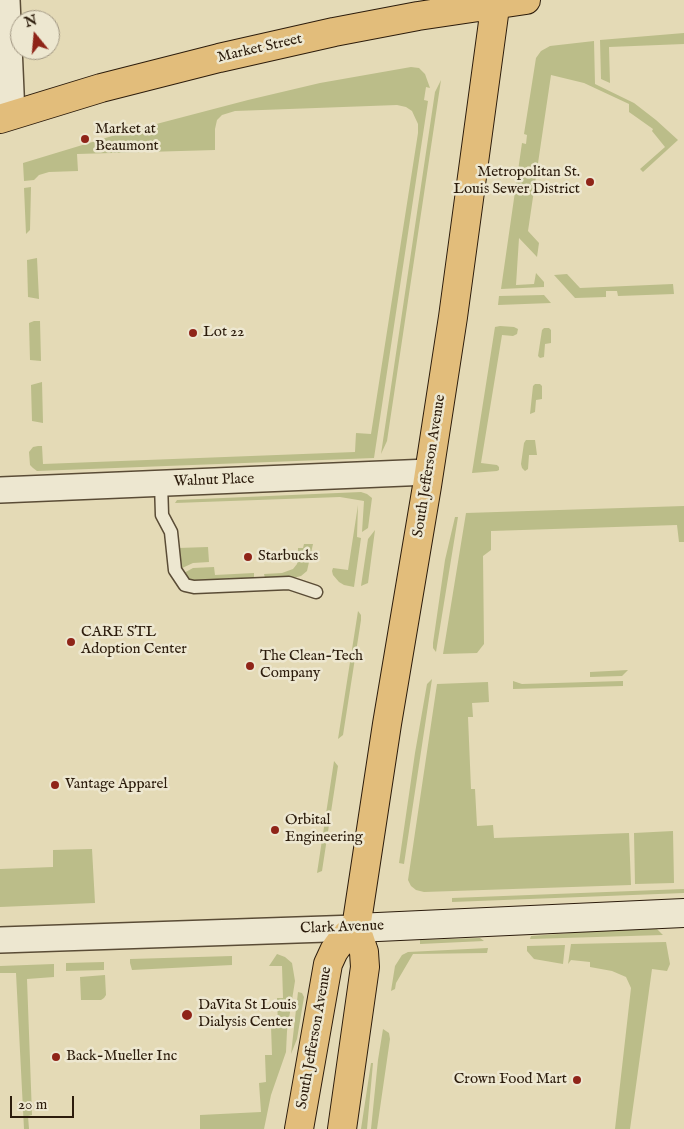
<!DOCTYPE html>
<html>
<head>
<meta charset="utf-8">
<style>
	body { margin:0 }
	#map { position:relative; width:684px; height:1129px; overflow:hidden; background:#e4dab6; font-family:"IM FELL English",serif }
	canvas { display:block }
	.north { position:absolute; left:10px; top:10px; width:50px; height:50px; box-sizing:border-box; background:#ede7d0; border:1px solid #a09682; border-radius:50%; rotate:343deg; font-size:14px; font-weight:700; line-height:20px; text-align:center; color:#2c1c0c }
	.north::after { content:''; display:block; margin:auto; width:18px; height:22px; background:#8f2418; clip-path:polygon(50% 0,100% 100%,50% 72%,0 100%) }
	.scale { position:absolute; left:10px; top:1096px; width:64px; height:22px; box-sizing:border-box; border:2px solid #2c1c0c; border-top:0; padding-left:6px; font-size:15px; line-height:18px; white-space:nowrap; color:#2c1c0c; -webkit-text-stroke:4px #ede7d0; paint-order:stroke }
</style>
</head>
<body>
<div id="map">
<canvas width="684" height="1129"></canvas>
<div class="north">N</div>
<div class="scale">20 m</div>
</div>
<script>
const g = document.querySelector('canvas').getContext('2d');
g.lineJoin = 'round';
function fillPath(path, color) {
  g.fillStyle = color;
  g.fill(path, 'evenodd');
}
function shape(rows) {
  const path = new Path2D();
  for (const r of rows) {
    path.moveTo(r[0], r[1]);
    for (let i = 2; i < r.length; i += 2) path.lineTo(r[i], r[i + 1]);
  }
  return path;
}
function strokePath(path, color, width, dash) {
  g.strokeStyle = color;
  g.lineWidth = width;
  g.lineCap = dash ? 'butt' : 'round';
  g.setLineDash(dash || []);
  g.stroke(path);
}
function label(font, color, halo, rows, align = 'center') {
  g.font = font + ' "IM FELL English",serif';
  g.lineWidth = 5;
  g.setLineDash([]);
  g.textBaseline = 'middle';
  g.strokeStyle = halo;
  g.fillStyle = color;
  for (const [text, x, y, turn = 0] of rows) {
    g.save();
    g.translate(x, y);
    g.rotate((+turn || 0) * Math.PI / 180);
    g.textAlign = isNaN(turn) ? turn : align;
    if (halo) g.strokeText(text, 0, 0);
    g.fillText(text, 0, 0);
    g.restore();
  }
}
const green = shape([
	[684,33,684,44,609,47,610,83,601,79,600,40],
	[594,41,595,84,634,103,656,120,678,140,643,172,640,169,665,147,652,131,653,129,629,112,629,104,584,83,551,75,528,231,539,243,537,257,519,238,516,285,534,284,536,273,544,282,544,287,501,289,522,143,526,144,527,135,524,134,536,58,541,51,550,46],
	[411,67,419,68,425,74,430,88,426,87,424,100,428,101,374,458,37,471,33,468,30,465,29,452,33,447,38,446,42,446,43,464,355,452,356,433,371,434,418,133,418,124,412,111,406,107,397,105,235,111,222,115,217,120,215,129,215,150,77,154,78,171,49,172,39,175,34,180,24,181,23,163,122,133,248,100,320,83],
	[441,80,387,441,381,454,435,92],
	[31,187,30,230,26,234,24,188],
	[37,258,39,299,28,297,27,260],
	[567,274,580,288,673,284,674,294,618,296,617,291,606,291,606,297,575,298,554,275],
	[544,295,551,303,498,305,499,296],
	[34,321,40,321,41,361,30,360,29,323],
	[500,326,514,327,518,329,517,334,513,336,502,335,481,463,497,465,499,467,499,470,497,471,472,473,495,327],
	[544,328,549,328,551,330,551,343,545,344,544,357,540,358,538,356,542,330],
	[42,382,43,423,32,421,31,385],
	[535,384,540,384,542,386,542,399,536,400,535,412,530,414,533,386],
	[526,440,535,440,537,455,529,455,528,469,525,471,522,468,521,464,524,443],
	[361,492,367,494,372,498,368,528,362,532,364,501,340,497,175,503,177,500],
	[358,505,357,537,361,538,354,587,344,585,339,582,333,575,332,571,333,568,348,570],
	[684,506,684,542,679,542,677,525,491,531,491,550,483,556,484,644,477,653,443,654,466,513],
	[455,517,458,517,436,652,433,648,433,643,445,560],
	[375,530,368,583,361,586,368,539],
	[304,544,313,544,307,571,301,576,293,578,265,578,264,574,282,573,293,569,297,564,298,559,298,548,303,548],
	[208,547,209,562,193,563,180,569,178,548],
	[214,567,215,575,254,573,254,578,191,581,182,574,193,568],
	[358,611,361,615,361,620,343,735,338,739],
	[628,670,622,676,590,677,590,672],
	[432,679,404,864,399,863,415,753,427,684],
	[513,681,522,684,623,681,623,686,513,689],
	[488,682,489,702,472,703,473,717,468,717,471,789,475,789,477,826,493,825,494,838,629,833,631,885,424,892,416,890,411,886,408,880,437,684],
	[334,761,338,766,322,871,317,873],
	[673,831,674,883,635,884,634,833],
	[92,849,95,903,0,907,0,869,53,867,53,850],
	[684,889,684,893,452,902,452,898],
	[652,927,657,929,663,935,530,939,531,936],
	[480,938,484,941,420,944,420,940],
	[666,942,670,964,667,971,652,969,630,1129,615,1129,631,988,626,977,612,971,590,967,590,962,571,960,568,964,571,944],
	[565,945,563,964,534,959,527,951,527,946],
	[488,948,487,953,413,954,396,983,395,989,391,991,395,966,402,955,408,952],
	[277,954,285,957,292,963,295,981,287,1031,286,1052,271,1095,264,1129,200,1129,200,1115,261,1112,259,1083,266,1082,265,1055,272,1055,271,1026,278,1025,277,998,283,998,282,966,269,966],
	[232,956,232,965,132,970,130,963,130,959],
	[104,962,104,970,66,971,66,963],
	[54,964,54,977,27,979,32,1115,28,1116,29,1129,24,1129,16,973,0,973,0,966],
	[105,975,106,995,104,998,101,1000,81,1000,80,977],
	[298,992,302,993,304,997,297,1039,291,1054],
	[383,1029,389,1033,390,1039,377,1129,371,1129,378,1060],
	[371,1063,373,1063,367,1129,361,1129]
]);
const lane = shape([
	[161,483,162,515,171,532,175,570,185,585,194,587,289,583,316,592]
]);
const street = shape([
	[7,0,12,115],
	[0,490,429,472],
	[0,940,356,928]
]);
const secondary = shape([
	[356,928,684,913]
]);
const primary = shape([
	[0,119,101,88,219,58,334,32,418,16,526,0],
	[299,1129,328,964,334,951,344,937,356,928],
	[342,1129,365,967,364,952,356,928,387,724,427,486,453,317,496,0]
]);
const markers = [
	[85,139,5,"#8f2418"],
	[590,182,5,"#8f2418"],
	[193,333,5,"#8f2418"],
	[248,557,5,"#8f2418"],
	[71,642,5,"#8f2418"],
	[250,666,5,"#8f2418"],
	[55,785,5,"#8f2418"],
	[275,830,5,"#8f2418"],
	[187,1015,6,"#8f2418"],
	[56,1057,5,"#8f2418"],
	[577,1080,5,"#8f2418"]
];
const streetNames = [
	["Market Street",260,49,-13],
	["South Jefferson Avenue",430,466,-81],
	["Walnut Place",214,481,-2],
	["Clark Avenue",342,928,-2],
	["South Jefferson Avenue",315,1038,-80]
];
const poiNames = [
	["Market at",95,130],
	["Beaumont",95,147],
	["Metropolitan St.",580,173,"right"],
	["Louis Sewer District",580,190,"right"],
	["Lot 22",203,333],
	["Starbucks",258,557],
	["CARE STL",81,633],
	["Adoption Center",81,650],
	["The Clean-Tech",260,657],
	["Company",260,674],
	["Vantage Apparel",65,785],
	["Orbital",285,821],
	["Engineering",285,838],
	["DaVita St Louis",198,1006],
	["Dialysis Center",198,1023],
	["Back-Mueller Inc",66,1057],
	["Crown Food Mart",567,1080,"right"]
];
fillPath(green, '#bbbd89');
strokePath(lane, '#5a4c36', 15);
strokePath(street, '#5a4c36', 28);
strokePath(secondary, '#2c1c0c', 30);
strokePath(primary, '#2c1c0c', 30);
strokePath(lane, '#ede7d0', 12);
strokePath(street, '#ede7d0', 25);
strokePath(secondary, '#ede7d0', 28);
strokePath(primary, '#e2bd7b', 28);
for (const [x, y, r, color] of markers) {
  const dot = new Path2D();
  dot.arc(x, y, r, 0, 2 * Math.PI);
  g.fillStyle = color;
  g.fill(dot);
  strokePath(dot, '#ede7d0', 2);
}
label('15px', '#2c1c0c', '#ede7d0', streetNames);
label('15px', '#2c1c0c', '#ede7d0', poiNames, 'left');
</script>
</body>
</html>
